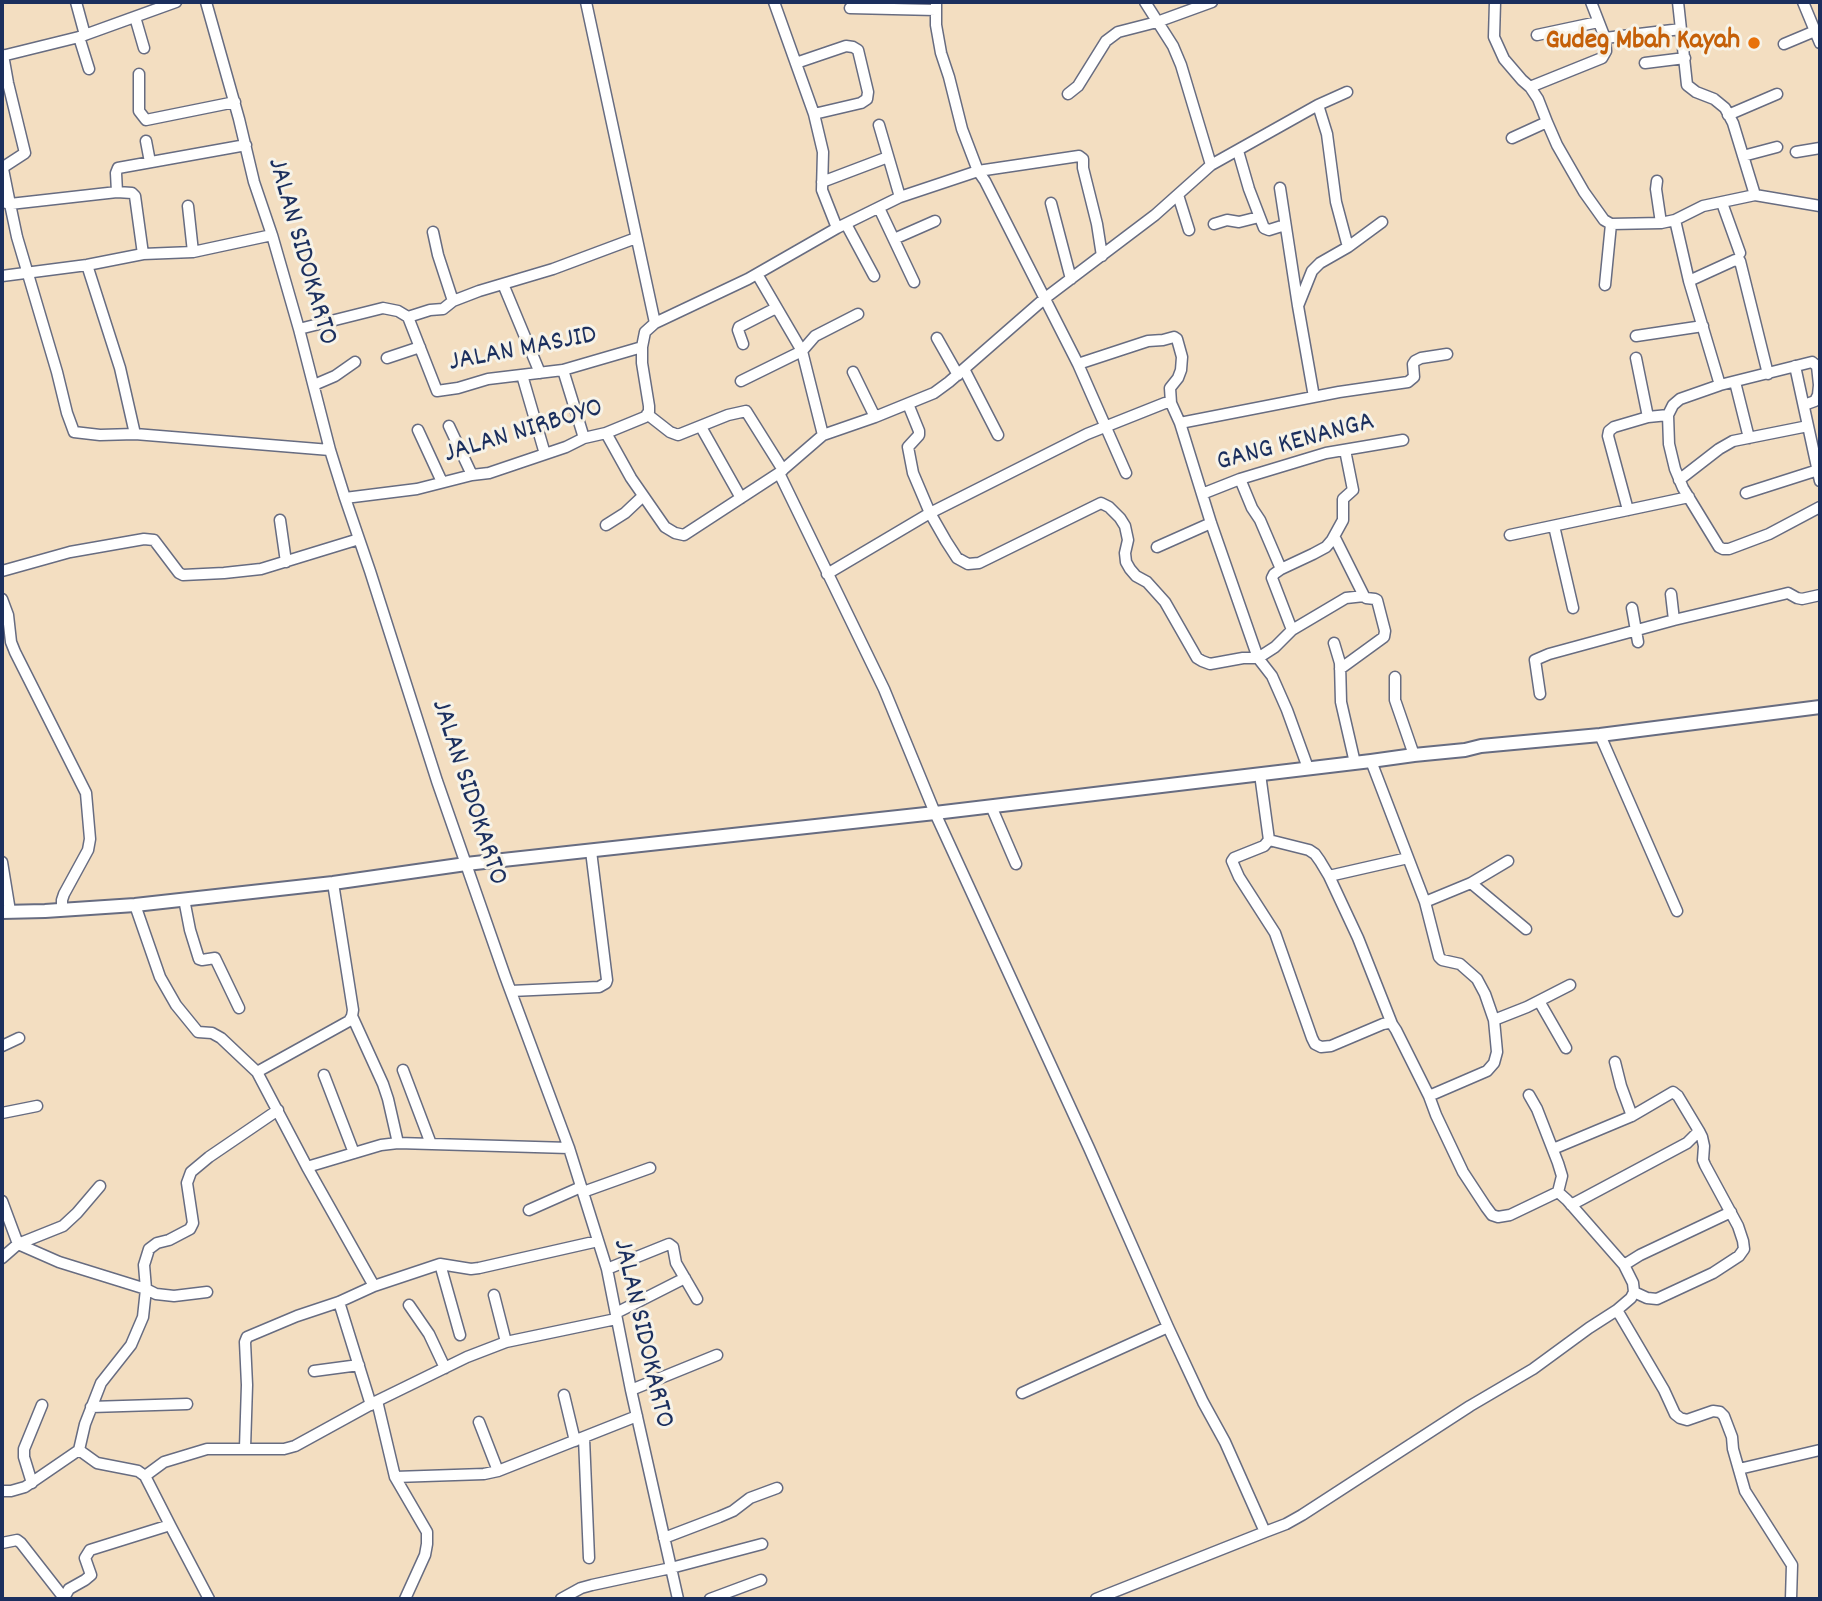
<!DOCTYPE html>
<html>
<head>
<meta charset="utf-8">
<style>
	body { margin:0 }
	#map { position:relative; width:1822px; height:1601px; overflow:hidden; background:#f3dec1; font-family:Dekko,sans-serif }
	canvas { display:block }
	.frame { position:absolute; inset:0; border:4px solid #1b2f5e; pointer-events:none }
</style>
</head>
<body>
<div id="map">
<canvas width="1822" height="1601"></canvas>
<div class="frame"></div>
</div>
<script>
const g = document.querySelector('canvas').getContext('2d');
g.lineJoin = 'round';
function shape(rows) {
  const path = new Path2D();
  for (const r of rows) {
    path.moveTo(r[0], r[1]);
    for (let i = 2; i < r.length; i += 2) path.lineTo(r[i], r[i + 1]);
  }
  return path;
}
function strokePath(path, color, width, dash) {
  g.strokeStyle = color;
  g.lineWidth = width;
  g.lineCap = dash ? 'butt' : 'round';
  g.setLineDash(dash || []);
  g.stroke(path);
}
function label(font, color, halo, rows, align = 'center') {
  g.font = font + ' Dekko,sans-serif';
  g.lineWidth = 6;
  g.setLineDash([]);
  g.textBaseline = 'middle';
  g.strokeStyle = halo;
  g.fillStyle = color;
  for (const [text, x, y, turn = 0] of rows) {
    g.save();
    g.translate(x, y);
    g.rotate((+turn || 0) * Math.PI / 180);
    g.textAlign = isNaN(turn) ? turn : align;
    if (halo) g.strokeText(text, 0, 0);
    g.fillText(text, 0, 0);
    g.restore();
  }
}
const minor = shape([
	[76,2,85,35],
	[206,2,239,119,254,182,272,235,299,329,330,450,345,498,370,571,437,781,505,976,569,1148,607,1269,631,1390,678,1599],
	[586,2,655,323],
	[936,2,936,25,941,53,949,77,962,129,978,171,985,181,1078,364,1126,473],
	[1495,2,1494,37,1504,59,1522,80,1530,87,1538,99,1547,122],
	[1591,2,1605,38,1681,29],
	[1678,2,1687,85,1696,92,1714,99,1725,108,1733,123,1755,195],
	[1803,2,1820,43],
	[850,8,936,10],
	[135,17,144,48],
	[1537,35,1598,22],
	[79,37,89,69],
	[1784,44,1815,31],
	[3,55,8,83,25,153,5,166,3,169,10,204,17,237,57,372,67,413,74,432,100,435,135,434,330,450],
	[2,56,79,37,176,2],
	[796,63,846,46,853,47,858,50,868,92,867,99,861,103,814,114],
	[1645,63,1685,58],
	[139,74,139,111,146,120,235,102],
	[1530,87,1602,58,1606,51,1605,38],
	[1068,94,1078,86,1106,41,1118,32,1157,22,1212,2],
	[1318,105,1327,134,1336,202,1348,247],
	[1728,115,1777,94],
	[879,125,900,197],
	[1512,138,1547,122,1557,145,1584,192,1604,220,1611,224,1661,223,1675,220,1703,206,1755,195,1820,206],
	[146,141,150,162],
	[1238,151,1249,189,1264,228,1269,230,1285,225],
	[1796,152,1820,148],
	[1743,156,1777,147],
	[1211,165,1318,105,1347,92],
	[1657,181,1656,189,1661,223],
	[822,182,888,157],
	[1280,188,1298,306,1314,397],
	[117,192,116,173,118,168,246,145],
	[1178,195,1189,230],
	[2,202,10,204,117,192,132,193,135,196,143,254],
	[1051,203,1071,279],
	[1722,203,1740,253],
	[188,206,193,252],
	[879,208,914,282],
	[1675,220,1689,281,1720,385],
	[846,224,874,276],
	[1214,224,1227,220,1239,222,1259,217],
	[837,228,900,197,978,171,1079,156,1083,159,1083,168,1097,224,1102,256],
	[433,232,438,255,453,301],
	[894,239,935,221],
	[87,265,120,368,135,434],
	[757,274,802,351,823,435],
	[2,276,87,265,143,254,193,252,272,235],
	[1689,281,1735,260,1740,261,1768,374],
	[503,284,540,373],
	[1605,285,1611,224],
	[1298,306,1312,271,1320,263,1348,247,1382,222],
	[408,317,430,310,443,309,453,301,479,291,553,269,636,238],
	[299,329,383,308,398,311,408,317,437,391,458,388,488,379,563,370,642,347],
	[1636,336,1703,326],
	[937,338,958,375],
	[743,344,738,330,739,327,776,308],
	[387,358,420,347],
	[1636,358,1648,417],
	[1078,364,1148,341,1163,340,1174,337,1177,339,1182,357,1181,370,1178,378,1170,388,1171,403],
	[1795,366,1820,481],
	[964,369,998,435],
	[563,370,584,438],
	[853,372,875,417],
	[522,375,545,454],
	[741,381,802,351,815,336,858,314],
	[1735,382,1749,438],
	[314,385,335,376,355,362],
	[908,404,919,431,919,435,908,447,913,473,930,513,946,541,957,558,968,564,979,563,1101,503,1109,507,1120,518,1125,526,1128,540,1125,553,1126,562,1130,569,1136,576,1147,582,1165,602,1197,658,1202,661,1210,664,1243,658,1258,658,1275,647,1292,630,1346,598,1364,596],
	[1804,405,1815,401,1818,395,1819,385,1817,366,1812,362,1720,385,1680,399,1673,405,1668,415,1669,444,1675,469,1683,488,1719,547,1723,549,1729,549,1769,534,1820,507],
	[647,414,670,432,678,435,728,415,746,411,783,470],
	[1180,423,1339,392,1408,382,1414,377,1413,364,1415,361,1421,358,1447,354],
	[449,426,472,475],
	[701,427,741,498],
	[418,430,442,482],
	[606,433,631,478,665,527,675,533,684,535,779,473,823,435,875,417,934,393,949,382,1044,299,1155,215,1211,165,1181,65,1173,46,1145,2],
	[779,473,884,689,935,813,1089,1148,1168,1327,1203,1402,1225,1442,1265,1532,1286,1524,1302,1515,1470,1406,1533,1369,1589,1328,1617,1310,1664,1390,1675,1414,1680,1418,1687,1420,1713,1411,1720,1412,1724,1416,1732,1437,1733,1449,1745,1491,1792,1565,1791,1599],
	[1240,479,1252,508,1260,520,1281,569],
	[1679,480,1719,449,1733,441,1808,426],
	[1746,493,1818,470],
	[1202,494,1240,479,1326,453,1403,440],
	[345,498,417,489,472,475,489,473,566,447,584,438,606,433,645,417,649,412,649,406,642,363,642,347,645,332,655,323,748,279,837,228,822,190,823,152,814,114,774,2],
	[1628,510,1608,436,1609,431,1614,427,1648,417,1668,415],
	[280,520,286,562],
	[606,525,625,513,643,496],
	[1554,526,1573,608],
	[1510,535,1689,497],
	[1334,536,1364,596,1366,598,1375,599,1377,600,1385,631,1384,637,1340,669],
	[1157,547,1211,523],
	[2,571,70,552,144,539,154,540,179,573,183,575,224,573,261,569,359,539],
	[827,574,930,513,1087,434,1165,403,1171,403,1180,423,1211,523,1258,658,1272,676,1287,710,1308,768],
	[1671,594,1674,620],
	[2,599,8,615,11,642,15,652,86,793,90,839,88,850,64,894,62,900,62,910],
	[1632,608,1638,642],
	[1292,630,1272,578,1274,574,1281,569,1313,554,1326,547,1332,540,1343,520,1343,499,1353,490,1345,450],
	[1334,643,1340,663,1341,702,1355,763],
	[1395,677,1395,700,1414,755],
	[1540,694,1535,660,1549,654,1674,620,1784,594,1788,593,1797,598,1802,599,1820,595],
	[1600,735,1677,911],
	[1371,761,1425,902,1439,957,1442,960,1460,964,1477,979,1485,994,1494,1020,1497,1052,1494,1063,1487,1071,1429,1096],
	[1260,774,1269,840,1264,846,1234,858,1232,861,1239,877,1275,933,1312,1038,1315,1044,1321,1047,1331,1046,1383,1024,1388,1023,1392,1024,1396,1030,1429,1096,1436,1115,1463,1172,1486,1207,1492,1215,1498,1217,1510,1215,1558,1192,1567,1200,1624,1265,1633,1283,1634,1292,1631,1298,1617,1310],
	[991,806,1016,864],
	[1269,840,1309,850,1315,854,1320,861,1329,876,1358,938,1392,1024],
	[2,862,10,911],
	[1329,876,1408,858],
	[1471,883,1526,929],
	[184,899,190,930,199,959,202,960,215,958,239,1008],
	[1425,902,1471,883,1508,861],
	[135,905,160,977,176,1005,198,1032,212,1033,221,1038,257,1072,307,1167,374,1286],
	[511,991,599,987,606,983,607,980,591,851],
	[1539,1001,1566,1048],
	[352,1016,383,1084,388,1099,398,1143],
	[1494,1020,1527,1007,1570,985],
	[2,1046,19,1038],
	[1615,1062,1621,1086,1632,1116],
	[403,1070,431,1144],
	[257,1072,349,1021,352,1016,353,1010,333,883],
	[324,1075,354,1153],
	[1529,1095,1537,1109,1558,1163,1562,1176,1558,1192],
	[278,1110,209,1157,191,1172,187,1183,193,1223,190,1229,169,1240,157,1243,149,1249,144,1265,146,1289,143,1317,131,1345,101,1383,85,1424,79,1450,97,1463,138,1471,145,1476,164,1462,207,1449,284,1449,295,1446,377,1401,467,1357,506,1342,616,1319],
	[2,1113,37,1106],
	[1553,1149,1632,1116,1673,1092,1678,1096,1699,1131,1687,1143,1571,1205],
	[307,1167,381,1145,398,1143,569,1148],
	[583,1192,650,1168],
	[2,1201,18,1244,2,1258],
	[529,1210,581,1187],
	[18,1244,59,1262,146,1289,156,1294,174,1296,207,1292],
	[18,1244,63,1226,77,1213,100,1186],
	[440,1264,460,1335],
	[1624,1265,1640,1255,1731,1212],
	[607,1269,669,1244,673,1247,676,1263,697,1299],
	[1634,1292,1647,1298,1657,1299,1713,1273,1739,1256,1744,1249,1743,1241,1738,1226,1705,1165,1703,1160,1704,1146,1702,1137,1699,1131],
	[494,1295,506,1342],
	[339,1302,371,1405],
	[409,1305,429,1334,445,1368],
	[616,1313,685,1278],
	[314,1371,359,1365],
	[631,1390,717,1355],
	[1022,1393,1168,1327],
	[564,1395,575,1441],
	[377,1401,395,1477,427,1532,427,1544,425,1555,405,1599],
	[91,1407,187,1404],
	[479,1422,498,1471],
	[584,1438,589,1558],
	[245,1448,247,1385,245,1342,247,1337,297,1316,339,1302,374,1286,440,1264,471,1269,479,1268,598,1241],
	[1739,1469,1820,1450],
	[145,1476,170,1525],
	[395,1477,484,1474,498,1471,637,1416],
	[32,1483,24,1457,24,1449,42,1405],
	[2,1491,11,1491,25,1487,79,1450],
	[664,1538,719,1517,733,1511,750,1498,777,1488],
	[2,1543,17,1540,21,1543,64,1598],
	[65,1599,64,1598,69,1589,85,1580,91,1575,85,1558,90,1550,170,1525,209,1599],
	[561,1599,581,1588,592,1585,671,1568,762,1544],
	[710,1599,761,1580],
	[1096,1599,1265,1532]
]);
const major = shape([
	[2,912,45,911,135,905,333,883,466,864,935,813,1371,761,1414,755,1465,750,1481,746,1600,735,1820,707]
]);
const markers = [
	[1754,43,7,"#e8710a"]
];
const foodNames = [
	["Gudeg Mbah Kayah",1740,43]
];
const streetNames = [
	["JALAN SIDOKARTO",300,252,74],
	["JALAN MASJID",523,351,-11],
	["JALAN NIRBOYO",524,433,-17],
	["GANG KENANGA",1296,444,-15],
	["JALAN SIDOKARTO",467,793,72],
	["JALAN SIDOKARTO",641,1334,77]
];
strokePath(minor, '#676c81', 13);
strokePath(major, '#676c81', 16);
strokePath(minor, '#fff', 10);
strokePath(major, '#fff', 12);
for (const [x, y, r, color] of markers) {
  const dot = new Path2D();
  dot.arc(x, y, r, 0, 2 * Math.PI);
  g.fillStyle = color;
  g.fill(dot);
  strokePath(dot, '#f7f3e8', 2.5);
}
label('bold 28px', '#c56008', '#f7f3e8', foodNames, 'right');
label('28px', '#1b2f5e', '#f7f3e8', streetNames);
</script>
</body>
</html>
